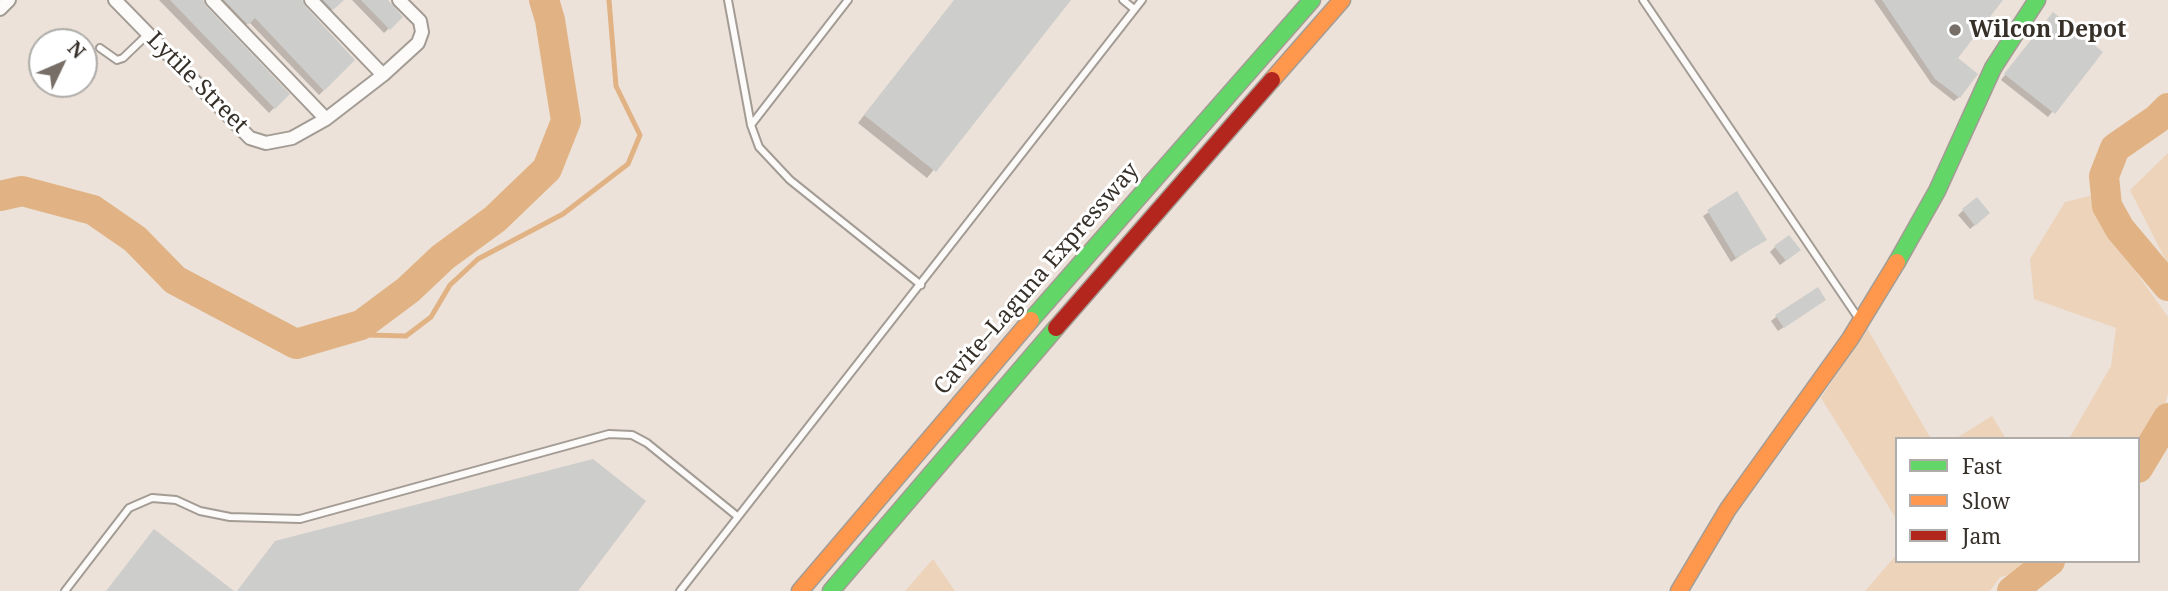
<!DOCTYPE html>
<html>
<head>
<meta charset="utf-8">
<style>
	body { margin:0 }
	#map { position:relative; width:2168px; height:591px; overflow:hidden; background:#ece2d9; font-family:"Noto Serif",serif }
	canvas { display:block }
	.legend { position:absolute; left:1895px; top:437px; width:245px; height:126px; box-sizing:border-box; background:#fff; border:2px solid #afaca9; margin:0; padding:9px 12px; list-style:none; font-size:21px; color:#363029 }
	.legend li { display:flex; align-items:center; gap:14px; height:35px }
	.legend b { width:35px; border:2px solid #afaca9 }
	.north { position:absolute; left:28px; top:28px; width:70px; height:70px; box-sizing:border-box; background:#fff; border:2px solid #afaca9; border-radius:50%; rotate:46deg; font-size:19px; font-weight:700; line-height:28px; text-align:center; color:#363029 }
	.north::after { content:''; display:block; margin:auto; width:24px; height:32px; background:#766e67; clip-path:polygon(50% 0,100% 100%,50% 72%,0 100%) }
</style>
</head>
<body>
<div id="map">
<canvas width="2168" height="591"></canvas>
<ul class="legend">
<li><b style="height:9px;background:#63d668"></b>Fast</li>
<li><b style="height:9px;background:#ff974d"></b>Slow</li>
<li><b style="height:9px;background:#b3261e"></b>Jam</li>
</ul>
<div class="north">N</div>
</div>
<script>
const g = document.querySelector('canvas').getContext('2d');
g.lineJoin = 'round';
function fillPath(path, color) {
  g.fillStyle = color;
  g.fill(path, 'evenodd');
}
function shape(rows) {
  const path = new Path2D();
  for (const r of rows) {
    path.moveTo(r[0], r[1]);
    for (let i = 2; i < r.length; i += 2) path.lineTo(r[i], r[i + 1]);
  }
  return path;
}
function strokePath(path, color, width, dash) {
  g.strokeStyle = color;
  g.lineWidth = width;
  g.lineCap = dash ? 'butt' : 'round';
  g.setLineDash(dash || []);
  g.stroke(path);
}
function label(font, color, halo, rows, align = 'center') {
  g.font = font + ' "Noto Serif",serif';
  g.lineWidth = 6;
  g.setLineDash([]);
  g.textBaseline = 'middle';
  g.strokeStyle = halo;
  g.fillStyle = color;
  for (const [text, x, y, turn = 0] of rows) {
    g.save();
    g.translate(x, y);
    g.rotate((+turn || 0) * Math.PI / 180);
    g.textAlign = isNaN(turn) ? turn : align;
    if (halo) g.strokeText(text, 0, 0);
    g.fillText(text, 0, 0);
    g.restore();
  }
}
const green = shape([
	[2168,153,2168,265,2130,190],
	[2094,195,2111,237,2168,317,2168,393,2160,423,2148,442,2138,451,2138,439,2069,439,2111,366,2116,328,2034,299,2030,259,2065,202],
	[1867,328,1931,439,1897,439,1897,520,1821,398],
	[1992,416,2006,439,1955,439],
	[1897,554,1897,561,2025,561,2017,573,2000,577,1990,591,1865,591],
	[933,559,955,591,905,591]
]);
const shadow = shape([
	[159,0,202,0,204,7,288,94,269,113],
	[215,0,301,0,303,7,353,60,319,95,249,22,242,28],
	[314,0,342,0,327,14],
	[352,0,385,0,401,17,384,33],
	[955,0,1069,0,927,178,858,123],
	[1874,0,2000,0,1955,59,1959,97,1954,101,1931,83],
	[2048,19,2101,52,2048,117,2001,80],
	[1737,194,1765,239,1731,262,1703,216],
	[1976,199,1983,218,1970,229,1958,215],
	[1775,247,1793,255,1780,265,1770,252],
	[1824,300,1778,331,1771,321,1776,317]
]);
const stream = shape([
	[329,334,406,336,431,317,450,285,478,259,563,214,628,164,640,135,616,86,609,0]
]);
const river = shape([
	[2168,108,2157,119,2115,148,2104,176,2107,206,2120,229,2168,286],
	[0,196,22,191,93,210,135,239,175,280,296,344,361,325,408,290,443,257,495,219,547,169,566,121,550,20,544,0],
	[2138,468,2168,418],
	[2012,591,2050,561]
]);
const building = shape([
	[170,0,203,0,206,6,290,94,275,109],
	[224,0,302,0,305,6,355,60,324,91,255,18,248,25],
	[323,0,344,0,333,10],
	[361,0,388,0,403,17,390,30],
	[954,0,1071,0,936,172,864,115],
	[1882,0,2003,0,1958,58,1978,74,1960,98,1935,79],
	[2053,12,2103,52,2055,114,2004,74],
	[1737,191,1767,240,1736,258,1707,210],
	[1977,197,1990,213,1975,226,1962,209],
	[1789,235,1801,250,1786,261,1774,246],
	[1818,287,1826,300,1784,328,1775,315],
	[593,459,646,501,578,591,237,591,275,541],
	[154,529,234,591,106,591]
]);
const lane = shape([
	[728,0,751,125,759,147,790,180,921,285],
	[1123,0,1134,9],
	[1643,0,1859,319],
	[100,48,117,60,123,58,147,35],
	[751,125,848,0],
	[65,591,129,508,152,498,176,500,200,511,230,517,300,519,609,434,632,435,647,443,737,516],
	[680,591,1142,0]
]);
const street = shape([
	[115,0,250,138,266,143,292,138,326,119,383,75,418,43,422,32,420,21,399,0],
	[212,0,326,119],
	[311,0,383,75],
	[0,9,9,0]
]);
const fast = shape([
	[1897,262,1937,191,1993,68,2037,0],
	[1031,320,1312,0],
	[831,591,1056,328]
]);
const slow = shape([
	[1272,80,1342,0],
	[800,591,1031,320],
	[1679,591,1728,509,1850,339,1897,262]
]);
const jam = shape([
	[1056,328,1272,80]
]);
const markers = [
	[1955,30,7,"#766e67"]
];
const poiNames = [
	["Wilcon Depot",1969,30]
];
const streetNames = [
	["Lytile Street",197,83,45],
	["Cavite–Laguna Expressway",1037,279,-49]
];
fillPath(green, '#edd3ba');
fillPath(shadow, '#0003');
strokePath(stream, '#e1b384', 5);
strokePath(river, '#e1b384', 30);
fillPath(building, '#cdcdcb');
strokePath(lane, '#a39c95', 10);
strokePath(street, '#a39c95', 16);
strokePath(fast, '#a39c95', 19);
strokePath(slow, '#a39c95', 19);
strokePath(jam, '#a39c95', 19);
strokePath(lane, '#fcfbf9', 6);
strokePath(street, '#fcfbf9', 12);
strokePath(fast, '#63d668', 16);
strokePath(slow, '#ff974d', 16);
strokePath(jam, '#b3261e', 16);
for (const [x, y, r, color] of markers) {
  const dot = new Path2D();
  dot.arc(x, y, r, 0, 2 * Math.PI);
  g.fillStyle = color;
  g.fill(dot);
  strokePath(dot, '#fff', 2.5);
}
label('bold 23px', '#363029', '#fff', poiNames, 'left');
label('23px', '#363029', '#fff', streetNames);
</script>
</body>
</html>
